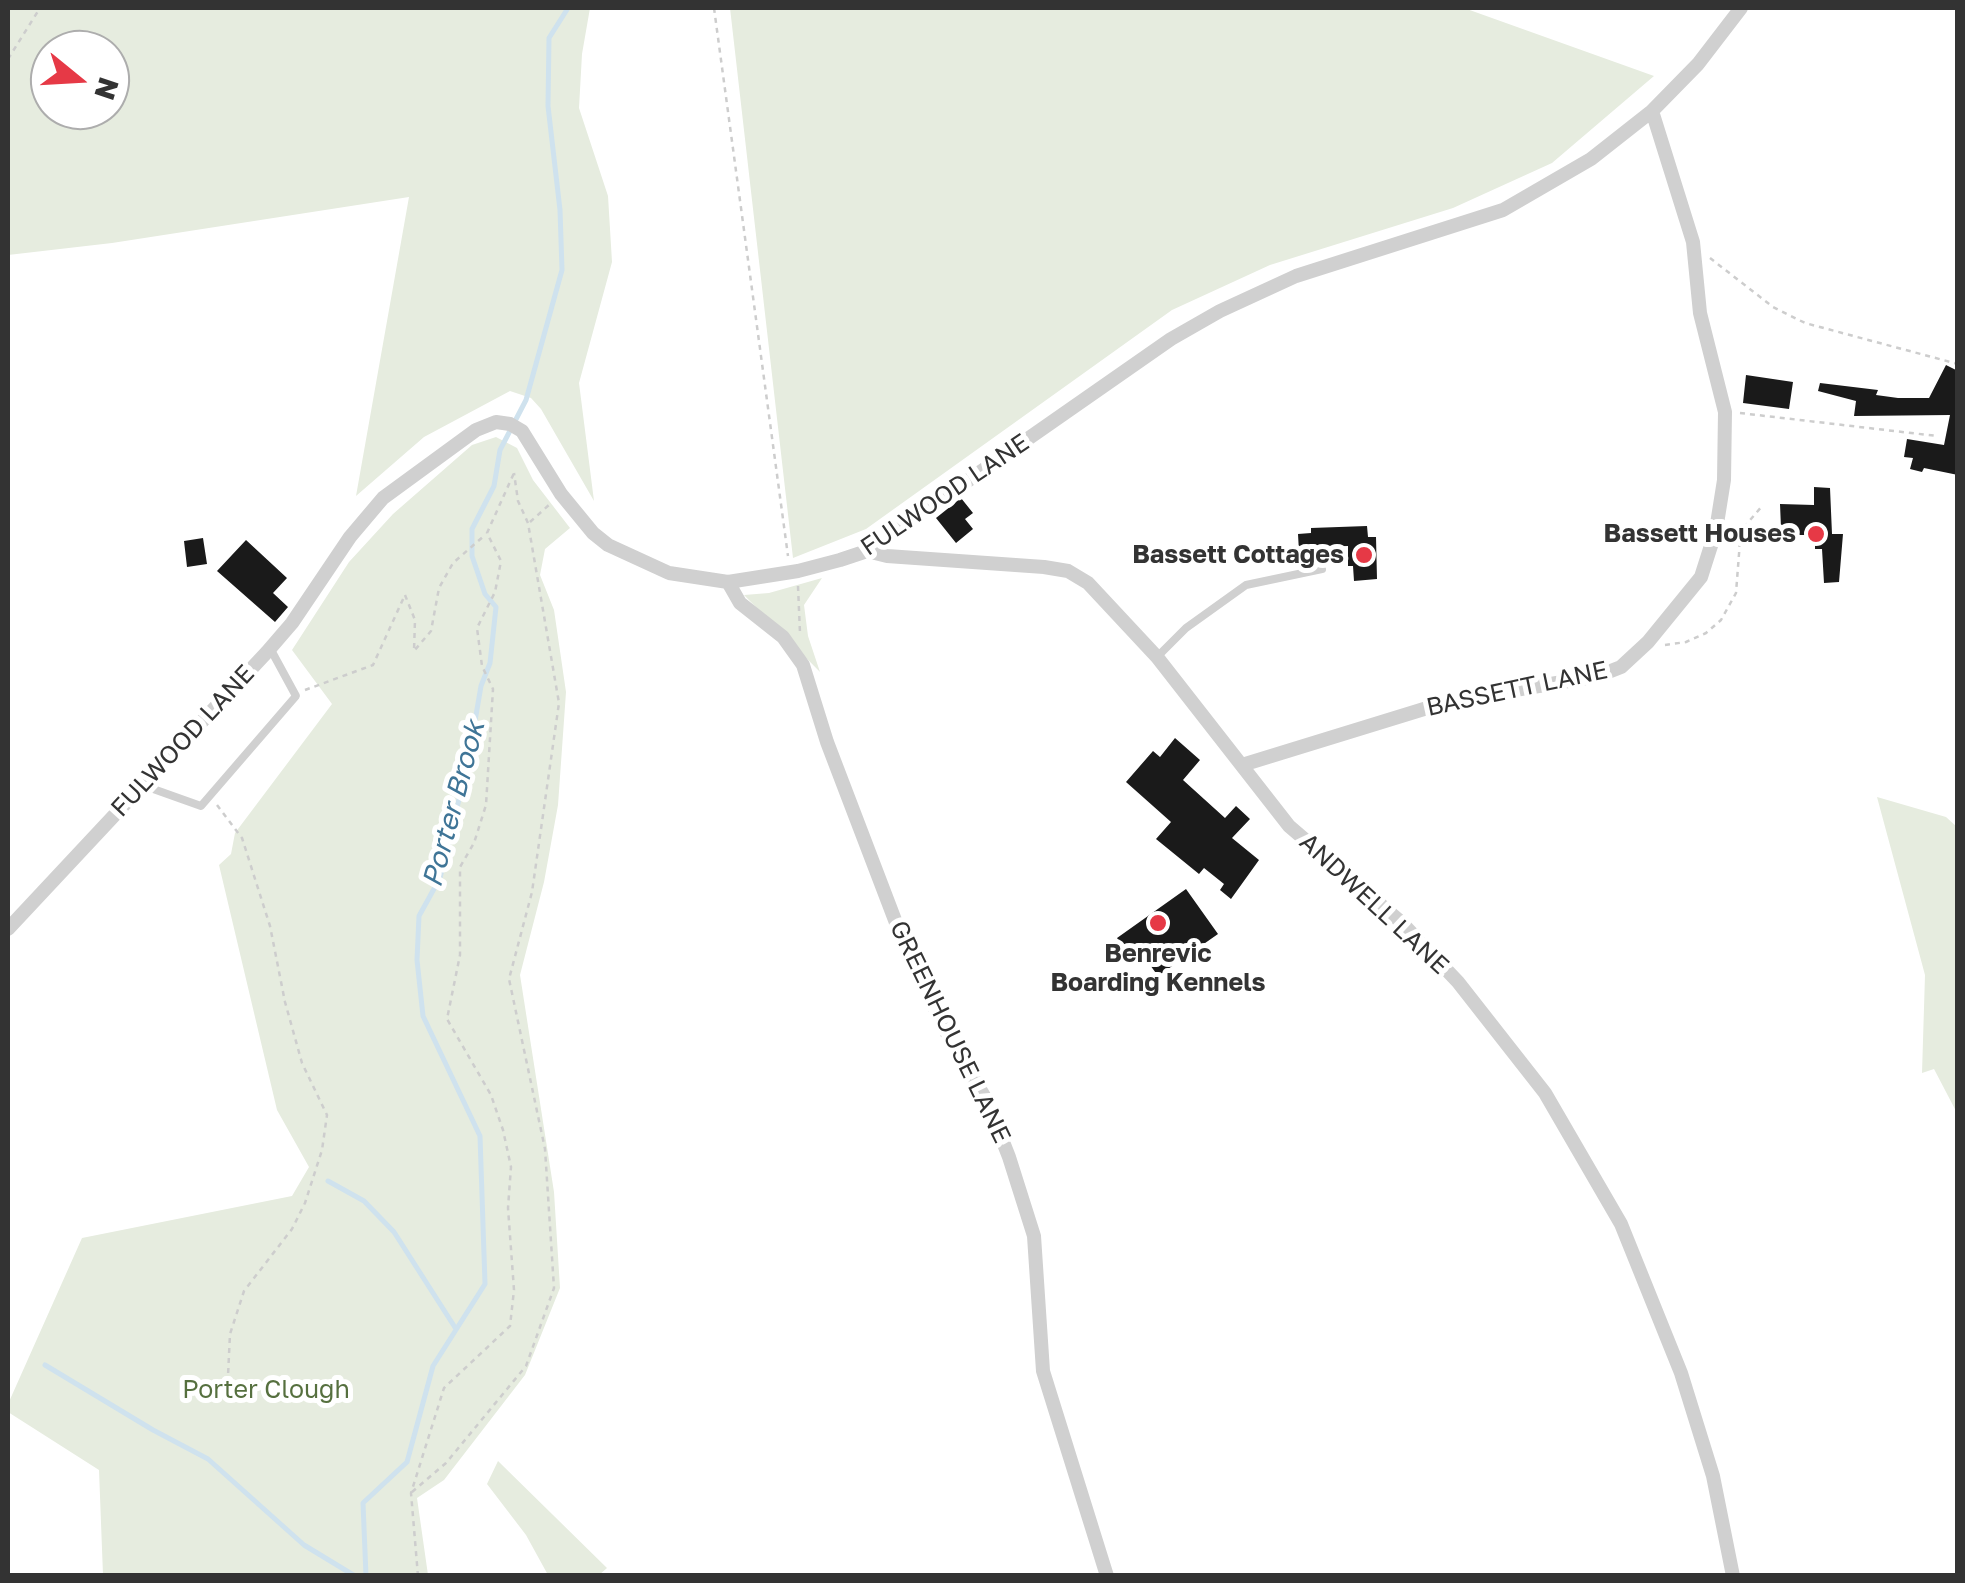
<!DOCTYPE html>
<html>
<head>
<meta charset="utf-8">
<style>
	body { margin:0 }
	#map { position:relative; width:1965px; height:1583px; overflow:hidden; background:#fff; font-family:"Golos Text",sans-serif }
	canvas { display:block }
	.frame { position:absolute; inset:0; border:10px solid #333; pointer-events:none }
	.north { position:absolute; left:30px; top:30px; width:100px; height:100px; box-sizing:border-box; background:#fff; border:2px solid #adadad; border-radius:50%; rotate:108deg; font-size:28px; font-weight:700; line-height:40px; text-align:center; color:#333 }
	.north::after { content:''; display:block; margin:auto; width:35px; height:45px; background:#e63946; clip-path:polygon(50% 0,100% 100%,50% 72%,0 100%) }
</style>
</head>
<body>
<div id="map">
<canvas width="1965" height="1583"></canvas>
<div class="frame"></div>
<div class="north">N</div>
</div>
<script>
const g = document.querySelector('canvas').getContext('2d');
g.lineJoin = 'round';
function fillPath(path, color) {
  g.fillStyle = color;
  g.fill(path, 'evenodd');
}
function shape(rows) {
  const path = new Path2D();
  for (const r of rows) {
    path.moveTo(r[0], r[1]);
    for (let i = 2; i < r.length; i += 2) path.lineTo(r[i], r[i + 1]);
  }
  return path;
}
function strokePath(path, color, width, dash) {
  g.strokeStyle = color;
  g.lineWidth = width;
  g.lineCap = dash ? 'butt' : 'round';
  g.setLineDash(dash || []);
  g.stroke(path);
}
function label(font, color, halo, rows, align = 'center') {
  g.font = font + ' "Golos Text",sans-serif';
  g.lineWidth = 10;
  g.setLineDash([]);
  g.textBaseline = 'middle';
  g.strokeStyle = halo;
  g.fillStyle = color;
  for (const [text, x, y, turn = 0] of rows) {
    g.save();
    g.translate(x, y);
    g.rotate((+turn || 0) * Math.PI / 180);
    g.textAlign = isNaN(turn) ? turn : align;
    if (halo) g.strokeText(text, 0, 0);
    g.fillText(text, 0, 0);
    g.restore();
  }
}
const green = shape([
	[8,8,590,8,582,54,579,108,608,196,612,262,579,383,594,501,541,409,531,398,510,391,424,437,356,496,409,197,112,243,8,255],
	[110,50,110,110,50,110,50,50],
	[730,8,1464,8,1654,76,1552,163,1453,208,1270,265,1172,310,866,529,793,558],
	[496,437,517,448,533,480,570,528,545,549,540,575,554,610,566,692,558,805,544,882,520,975,554,1192,560,1288,525,1375,444,1480,417,1498,428,1575,103,1575,99,1470,8,1412,8,1404,82,1238,292,1196,309,1167,277,1110,219,865,231,854,235,833,332,704,292,650,349,562,393,514,472,445],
	[822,578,804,605,808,636,820,672,744,595,769,593],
	[1877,797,1946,817,1957,827,1957,1113,1934,1069,1922,1073,1925,975],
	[498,1461,607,1568,599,1575,548,1575,526,1535,487,1484]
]);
const stream = shape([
	[328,1181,364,1201,394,1232,456,1329],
	[45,1365,153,1430,208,1459,304,1545,355,1576],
	[366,1576,363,1503,407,1462,433,1366,485,1284,480,1136,423,1016,417,960,419,916,440,878,468,762,481,686,490,663,496,607,485,594,472,556,472,529,494,486,500,450,526,400,562,270,560,210,548,106,549,38,568,8]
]);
const building = shape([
	[1946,365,1958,371,1958,475,1924,468,1922,472,1910,469,1913,458,1904,457,1907,439,1944,445,1950,415,1854,416,1856,401,1818,391,1820,383,1878,390,1876,395,1898,398,1929,398],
	[1746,375,1793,382,1789,409,1743,403],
	[1814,487,1830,488,1832,534,1843,534,1839,582,1824,583,1822,549,1815,549,1815,535,1789,535,1789,529,1781,528,1780,504,1814,505],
	[961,498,973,513,965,519,973,529,956,543,936,518],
	[1367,526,1368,537,1376,537,1377,579,1354,581,1353,566,1348,566,1348,546,1312,547,1312,551,1299,552,1298,534,1311,533,1311,528],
	[203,538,207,564,187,567,184,541],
	[246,540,287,578,273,593,288,607,275,622,217,571],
	[1175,738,1200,760,1183,780,1225,818,1236,806,1250,819,1232,838,1259,860,1231,899,1220,890,1224,884,1204,868,1199,874,1156,839,1171,822,1126,782,1153,751,1160,757],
	[1186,889,1218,934,1158,976,1140,951,1131,958,1117,938]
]);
const path = shape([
	[714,8,788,556],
	[8,59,40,8],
	[1710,258,1773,307,1805,323,1958,364],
	[1740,413,1937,436],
	[530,522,550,504],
	[798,586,800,633],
	[405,595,415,620,414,651,431,631,439,588,453,563,485,535],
	[1665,645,1686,642,1706,633,1721,620,1736,593,1740,541,1745,526,1763,505],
	[305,690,373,665,404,597],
	[217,805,242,838,270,926,285,1002,302,1063,327,1115,322,1150,305,1203,292,1229,244,1291,230,1334,228,1376],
	[412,1492,446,1463,526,1366,554,1288,545,1149,509,979,532,892,559,703,528,523,518,501,514,473],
	[418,1576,411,1493,444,1388,510,1326,514,1290,508,1208,511,1167,503,1130,491,1095,447,1019,460,955,460,867,474,843,486,805,493,689,482,666,477,628,495,592,501,561,487,533,514,473]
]);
const lane = shape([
	[1157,657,1186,628,1246,585,1322,569],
	[142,785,201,806,296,696,271,650]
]);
const street = shape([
	[867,551,887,556,1044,567,1068,571,1088,583,1157,657,1289,826,1402,923,1458,982,1545,1093,1621,1224,1681,1373,1713,1476,1733,1576],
	[728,582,740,603,783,637,803,665,827,742,898,928,945,1030,987,1101,1009,1157,1034,1236,1043,1371,1107,1576],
	[1242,765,1450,701,1598,676,1621,667,1648,642,1701,577,1716,530,1724,480,1725,412,1700,313,1693,242,1652,111],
	[8,929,267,652,292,623,350,537,383,498,476,430,496,422,510,424,522,431,561,494,593,533,608,545,669,573,728,582,798,571,840,560,867,551,1171,339,1220,311,1296,276,1503,210,1591,159,1652,111,1698,64,1741,8]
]);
const markers = [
	[1816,534,10,"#e63946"],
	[1364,555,10,"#e63946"],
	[1158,923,10,"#e63946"]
];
const streetNames = [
	["FULWOOD LANE",945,495,-34],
	["BASSETT LANE",1517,689,-12],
	["FULWOOD LANE",183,741,-47],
	["ANDWELL LANE",1374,904,43],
	["GREENHOUSE LANE",950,1032,64]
];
const poiNames = [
	["Bassett Houses",1796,534],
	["Bassett Cottages",1344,555],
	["Benrevic",1158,954,"center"],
	["Boarding Kennels",1158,983,"center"]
];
const parkNames = [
	["Porter Clough",266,1390]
];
const waterNames = [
	["Porter Brook",454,804,-75]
];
fillPath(green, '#e6ecdf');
strokePath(stream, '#cfe2ee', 5);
fillPath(building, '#1a1a1a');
strokePath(path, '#cdcdcd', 2.5, [5, 5]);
strokePath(lane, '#d0d0d0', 8);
strokePath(street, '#d0d0d0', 14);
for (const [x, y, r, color] of markers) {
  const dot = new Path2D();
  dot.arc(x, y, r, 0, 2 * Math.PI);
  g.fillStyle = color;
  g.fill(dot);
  strokePath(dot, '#fff', 4);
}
label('25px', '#333', '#fff', streetNames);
label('bold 25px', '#333', '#fff', poiNames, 'right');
label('25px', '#56703f', '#fff', parkNames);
label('italic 28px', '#3f7597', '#fff', waterNames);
</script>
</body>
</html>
